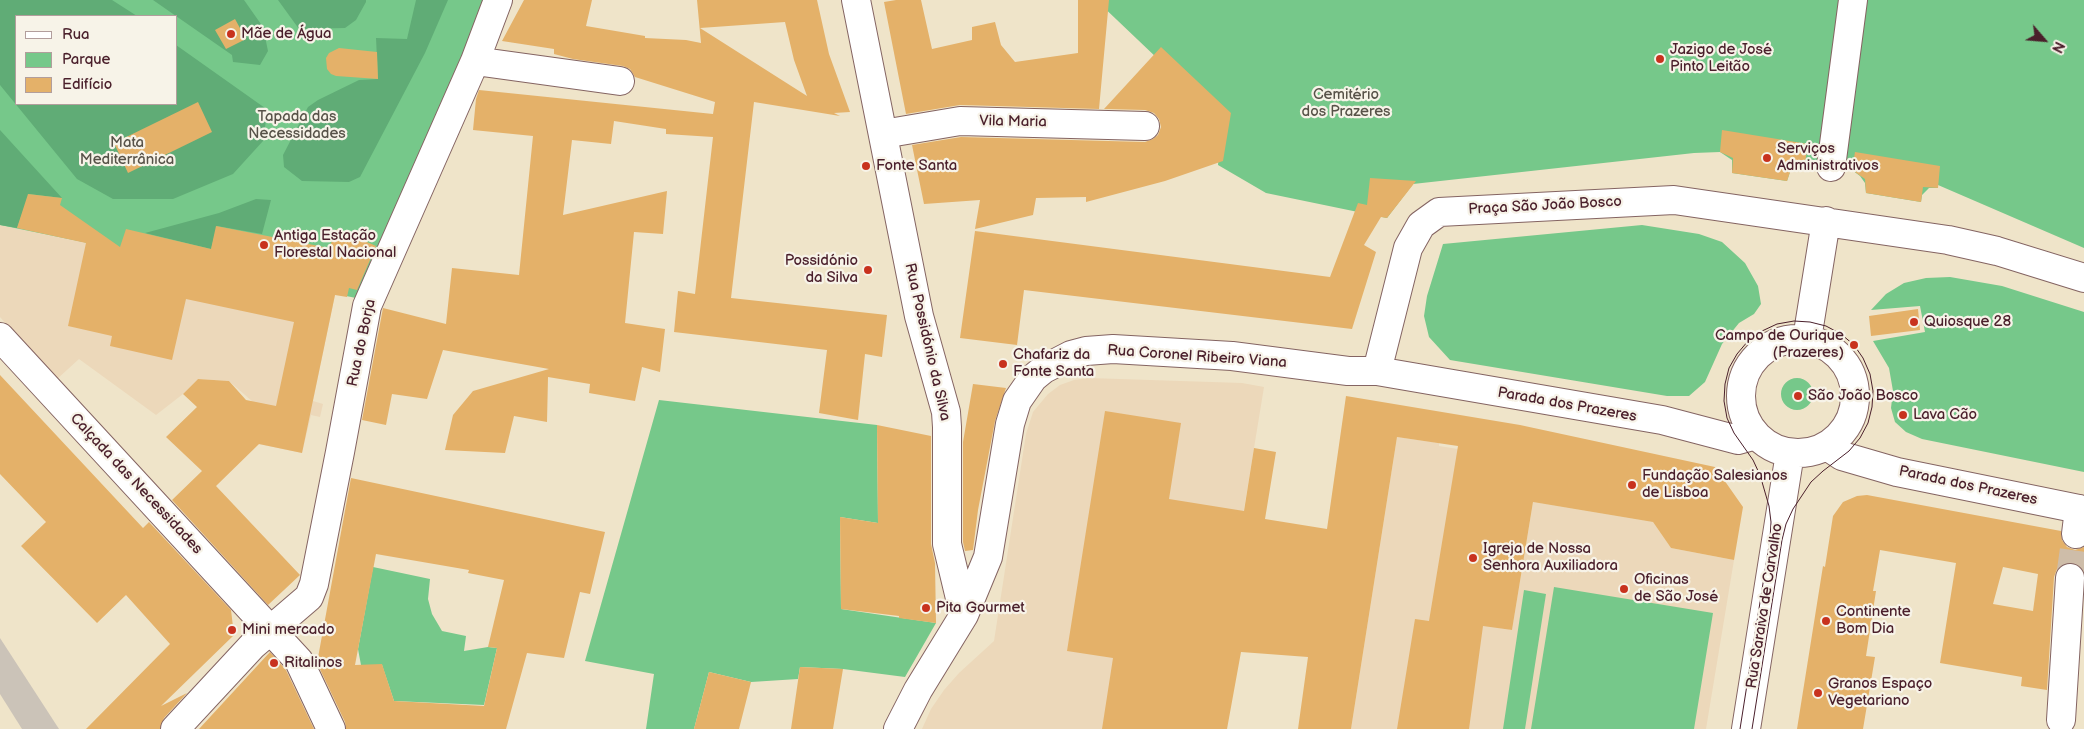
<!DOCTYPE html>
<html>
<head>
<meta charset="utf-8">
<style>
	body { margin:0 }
	#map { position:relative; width:2084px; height:729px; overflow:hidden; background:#efe4c9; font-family:"Balsamiq Sans",sans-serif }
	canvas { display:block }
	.legend { position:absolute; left:15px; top:15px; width:162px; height:90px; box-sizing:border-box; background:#f7f3e8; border:1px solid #b29e9c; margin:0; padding:6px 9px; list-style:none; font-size:15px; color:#4a1f2b }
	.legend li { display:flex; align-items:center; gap:10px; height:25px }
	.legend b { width:25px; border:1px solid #b29e9c }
	.north { position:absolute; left:2019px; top:15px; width:50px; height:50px; -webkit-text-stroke:4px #f7f3e8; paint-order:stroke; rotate:117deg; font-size:14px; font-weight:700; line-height:20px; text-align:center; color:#4a1f2b }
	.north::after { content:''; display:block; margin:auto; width:18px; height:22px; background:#4a1f2b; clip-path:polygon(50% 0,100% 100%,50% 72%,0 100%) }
</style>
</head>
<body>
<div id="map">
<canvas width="2084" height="729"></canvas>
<ul class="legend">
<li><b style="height:6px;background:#fff"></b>Rua</li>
<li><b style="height:14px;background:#76c88a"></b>Parque</li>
<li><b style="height:14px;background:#e4b169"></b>Edifício</li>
</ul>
<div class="north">N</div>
</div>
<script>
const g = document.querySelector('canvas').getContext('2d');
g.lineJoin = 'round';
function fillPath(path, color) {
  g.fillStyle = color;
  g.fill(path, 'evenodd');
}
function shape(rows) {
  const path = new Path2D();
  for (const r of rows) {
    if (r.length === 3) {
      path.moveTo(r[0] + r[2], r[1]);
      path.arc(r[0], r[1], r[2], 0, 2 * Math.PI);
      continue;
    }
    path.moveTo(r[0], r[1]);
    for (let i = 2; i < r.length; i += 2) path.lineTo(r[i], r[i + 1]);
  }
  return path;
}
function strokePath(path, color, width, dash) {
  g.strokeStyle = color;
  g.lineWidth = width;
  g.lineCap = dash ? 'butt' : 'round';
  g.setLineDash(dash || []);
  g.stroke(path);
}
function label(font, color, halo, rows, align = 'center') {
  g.font = font + ' "Balsamiq Sans",sans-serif';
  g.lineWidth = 4.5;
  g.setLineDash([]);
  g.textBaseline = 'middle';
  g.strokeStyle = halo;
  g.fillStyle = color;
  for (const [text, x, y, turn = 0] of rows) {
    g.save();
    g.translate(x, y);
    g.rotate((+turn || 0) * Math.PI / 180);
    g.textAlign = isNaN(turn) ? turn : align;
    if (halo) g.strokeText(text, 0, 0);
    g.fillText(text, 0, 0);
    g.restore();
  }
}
const built = shape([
	[0,225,335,295,313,401,323,404,320,417,311,415,302,453,244,441,253,402,229,381,198,379,183,394,156,415,79,359,56,380,0,317],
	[1089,378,1242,383,1264,387,1208,729,922,729,931,709,944,690,959,673,994,641,1026,434,1033,412,1048,394,1060,385,1074,380],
	[1397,437,1439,443,1439,446,1458,449,1495,627,1512,630,1533,502,1653,522,1671,548,1734,560,1706,729,1351,729]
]);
const industrial = shape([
	[0,638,59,729,22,729,0,694]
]);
const green = shape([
	[0,0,486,0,356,298,0,225],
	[16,16,176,16,176,104,16,104],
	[1096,0,2084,0,2084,248,1938,185,1938,188,1929,188,1922,195,1921,202,1866,193,1865,183,1860,176,1852,170,1805,163,1790,172,1787,181,1732,173,1732,160,1720,152,1694,153,1413,184,1387,218,1266,193,1218,165,1221,119],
	[1642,225,1699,234,1722,242,1745,263,1758,286,1761,304,1754,314,1739,323,1722,344,1705,382,1689,396,1667,396,1450,360,1429,337,1424,316,1427,296,1443,244],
	[1950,277,2002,286,2084,312,2084,472,1922,439,1906,432,1895,422,1891,408,1893,391,1889,368,1873,341,1925,332,1920,306,1871,310,1886,294,1904,283,1926,278],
	[1797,394,16],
	[659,400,877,425,878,523,840,517,841,609,936,623,905,677,843,669,800,667,798,679,751,682,709,672,694,729,646,729,654,674,585,661],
	[373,567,430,579,428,599,432,614,442,631,466,636,464,651,488,647,497,648,484,705,394,701,382,665,361,665,358,649],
	[1554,587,1713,613,1694,729,1531,729],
	[1524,590,1546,594,1525,729,1503,729]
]);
const forest = shape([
	[0,0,112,0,137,16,16,16,16,104,176,104,176,45,265,108,267,113,263,141,233,174,173,199,113,199,77,179,0,85],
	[153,0,244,0,263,27,268,51,260,65,233,62,232,55],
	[278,0,366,0,366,2,356,20,345,28,299,29],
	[416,0,448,0,425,53,360,177,349,182,302,181,284,167,283,155,308,107,318,100,359,80,378,79,376,38,407,39],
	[0,130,62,198,29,194,17,228,0,225],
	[256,199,271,200,262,234,217,226,211,249,145,233,219,213]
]);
const building = shape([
	[524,0,592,0,586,26,645,36,645,38,686,40,701,43,697,0,817,0,829,54,850,112,834,113,840,116,754,102,731,298,887,315,882,357,865,354,858,420,819,413,827,350,674,332,678,291,695,294,713,137,666,134,666,129,614,121,611,144,572,140,563,215,667,191,663,234,634,232,625,323,665,329,660,372,642,367,635,401,589,393,590,384,548,377,547,422,514,416,505,453,445,450,453,415,473,391,549,369,443,350,427,399,392,394,386,425,362,420,383,308,446,324,452,268,519,275,533,136,473,130,476,99,479,90,713,114,715,102,635,77,630,69,623,66,573,59,554,54,554,49,502,41],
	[785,22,794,60,807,96,700,28],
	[896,0,921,0,932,49,972,40,972,27,995,22,1001,45,1015,62,1078,53,1078,0,1109,0,1099,109,960,105,906,114,884,2],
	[235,19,246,39,226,49,215,30],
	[1161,47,1231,113,1223,161,1165,181,1086,202,1086,197,1036,198,1033,215,975,229,980,200,924,204,912,145,961,137,1145,142,1153,139,1158,135,1161,127,1159,119,1154,113,1145,110,1104,109],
	[339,48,377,52,378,79,336,76,331,74,327,69,326,58,329,53],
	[198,102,212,132,128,173,114,143],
	[1722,130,1808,144,1805,163,1790,172,1787,181,1732,173,1733,158,1720,152],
	[1855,152,1940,166,1938,188,1923,187,1921,202,1866,193,1865,179,1852,170],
	[1370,178,1416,181,1387,218,1381,217,1364,245,1376,252,1352,329,1024,290,1017,345,960,338,975,231,1330,277,1358,203,1367,205],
	[28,194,62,198,60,205,120,247,126,229,211,249,216,226,329,248,337,229,376,246,357,290,349,288,347,297,335,295,302,453,259,444,216,486,300,575,268,605,172,500,202,471,166,437,197,407,183,394,198,379,229,381,246,400,276,406,294,322,186,299,172,360,110,346,112,336,68,326,86,243,17,228],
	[1918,309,1920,330,1871,336,1869,316],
	[0,375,143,528,149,522,231,610,234,635,161,706,187,693,164,718,160,729,86,729,170,644,126,595,97,623,21,546,46,522,0,474],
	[973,384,1006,388,995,421,978,510,973,550,965,551,963,542,963,442],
	[1346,396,1520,425,1715,467,1743,507,1734,560,1671,548,1653,522,1533,502,1512,630,1483,626,1469,729,1397,729,1415,619,1429,621,1458,446,1397,437,1351,729,1298,729,1308,657,1241,652,1227,729,1102,729,1113,658,1067,651,1105,411,1181,423,1169,499,1244,511,1254,448,1276,452,1265,519,1327,529],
	[877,425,931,436,931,544,935,563,936,623,899,618,899,616,841,609,840,517,878,523],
	[351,478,605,532,590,594,580,592,564,658,527,653,506,729,346,729,345,722,317,663],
	[376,554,469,570,468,573,504,580,488,647,497,648,484,706,394,701,382,664,355,665],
	[1867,495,2061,531,2062,540,2067,547,2075,550,2084,547,2084,571,2078,565,2070,562,2064,564,2057,569,2054,577,2047,690,2021,686,2022,677,1940,663,1956,563,1880,550,1873,591,1876,591,1866,656,1875,657,1863,729,1797,729,1823,566,1825,567,1833,516,1843,502,1857,496],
	[2003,567,2038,574,2033,611,1993,604],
	[270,652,286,670,314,729,199,729],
	[800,667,843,669,833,729,791,729],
	[709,672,751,682,739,729,694,729]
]);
const minorTunnel = shape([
	[2070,578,2076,534]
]);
const minor = shape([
	[856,0,919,316,946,412,947,427,947,544,964,615,918,690,898,729],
	[475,61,620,81],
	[883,134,960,121,1145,126],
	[1831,167,1853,0],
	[0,337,299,661,331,729],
	[1798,396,57],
	[1807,339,1826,221],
	[1377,371,1408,248,1421,225,1439,212,1674,200,1948,240,1997,251,2084,278],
	[1827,446,1842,456,1897,472,2084,510],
	[2076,534,2079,509],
	[964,615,988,557,1010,424,1017,401,1033,378,1044,369,1071,355,1086,351,1113,349,1232,356,1348,371,1377,371,1662,420,1738,440,1756,435],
	[2061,720,2070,578],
	[175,729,253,645,309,597,314,584,340,452,367,306,475,61,498,0],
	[1746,729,1790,453]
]);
const tram = shape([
	[1740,729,1770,539,1771,522,1769,506,1760,475,1753,460,1734,433,1727,418,1724,401,1725,384,1729,368,1737,354,1748,341,1762,331,1777,324,1794,321,1810,322,1826,326,1841,334,1854,345,1863,358,1870,374,1873,391,1872,407,1868,423,1860,438,1849,451,1823,471,1811,482,1793,509,1786,524,1782,540,1752,729]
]);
const markers = [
	[231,34,5,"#c8321e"],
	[1660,59,5,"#c8321e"],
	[1767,158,5,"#c8321e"],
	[866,166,5,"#c8321e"],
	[264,245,5,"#c8321e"],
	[868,270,5,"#c8321e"],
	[1914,322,5,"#c8321e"],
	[1854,345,5,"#c8321e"],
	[1003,364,5,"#c8321e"],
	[1798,396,5,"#c8321e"],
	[1903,415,5,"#c8321e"],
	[1632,485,5,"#c8321e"],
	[1473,558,5,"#c8321e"],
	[1624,589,5,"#c8321e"],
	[926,608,5,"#c8321e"],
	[1826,621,5,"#c8321e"],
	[232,630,5,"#c8321e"],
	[274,663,5,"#c8321e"],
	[1818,693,5,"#c8321e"]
];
const poiNames = [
	["Mãe de Água",241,34],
	["Jazigo de José",1670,50],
	["Pinto Leitão",1670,67],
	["Serviços",1777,149],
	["Administrativos",1777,166],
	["Fonte Santa",876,166],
	["Antiga Estação",274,236],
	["Florestal Nacional",274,253],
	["Possidónio",858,261,"right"],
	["da Silva",858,278,"right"],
	["Quiosque 28",1924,322],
	["Campo de Ourique",1844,336,"right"],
	["(Prazeres)",1844,353,"right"],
	["Chafariz da",1013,355],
	["Fonte Santa",1013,372],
	["São João Bosco",1808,396],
	["Lava Cão",1913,415],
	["Fundação Salesianos",1642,476],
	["de Lisboa",1642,493],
	["Igreja de Nossa",1483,549],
	["Senhora Auxiliadora",1483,566],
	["Oficinas",1634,580],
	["de São José",1634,597],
	["Pita Gourmet",936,608],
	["Continente",1836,612],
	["Bom Dia",1836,629],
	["Mini mercado",242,630],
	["Ritalinos",284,663],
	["Granos Espaço",1828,684],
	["Vegetariano",1828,701]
];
const parkNames = [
	["Cemitério",1346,95],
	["dos Prazeres",1346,112],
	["Tapada das",297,117],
	["Necessidades",297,134],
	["Mata",127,143],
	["Mediterrânica",127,160]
];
const streetNames = [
	["Vila Maria",1013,122,1],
	["Praça São João Bosco",1545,206,-3],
	["Rua Possidónio da Silva",927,342,77],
	["Rua do Borja",362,343,-78],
	["Rua Coronel Ribeiro Viana",1197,357,4],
	["Parada dos Prazeres",1567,405,10],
	["Calçada das Necessidades",136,484,47],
	["Parada dos Prazeres",1968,486,12],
	["Rua Saraiva de Carvalho",1765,606,-81]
];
fillPath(built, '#ecd8ba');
fillPath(industrial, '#cbc3b8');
fillPath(green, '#76c88a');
fillPath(forest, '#60ac76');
fillPath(building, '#e4b169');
strokePath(minorTunnel, '#cebda9', 28, [28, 14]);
strokePath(minor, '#846462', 30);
strokePath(minor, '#fff', 28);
strokePath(tram, '#4a1f2b', 1);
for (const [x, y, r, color] of markers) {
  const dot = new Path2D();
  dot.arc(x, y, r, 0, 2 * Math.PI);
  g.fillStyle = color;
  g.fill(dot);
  strokePath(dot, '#f7f3e8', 2);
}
label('15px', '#4a1f2b', '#f7f3e8', poiNames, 'left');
label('15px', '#575248', '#f7f3e8', parkNames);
label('15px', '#4a1f2b', '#f7f3e8', streetNames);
</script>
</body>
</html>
